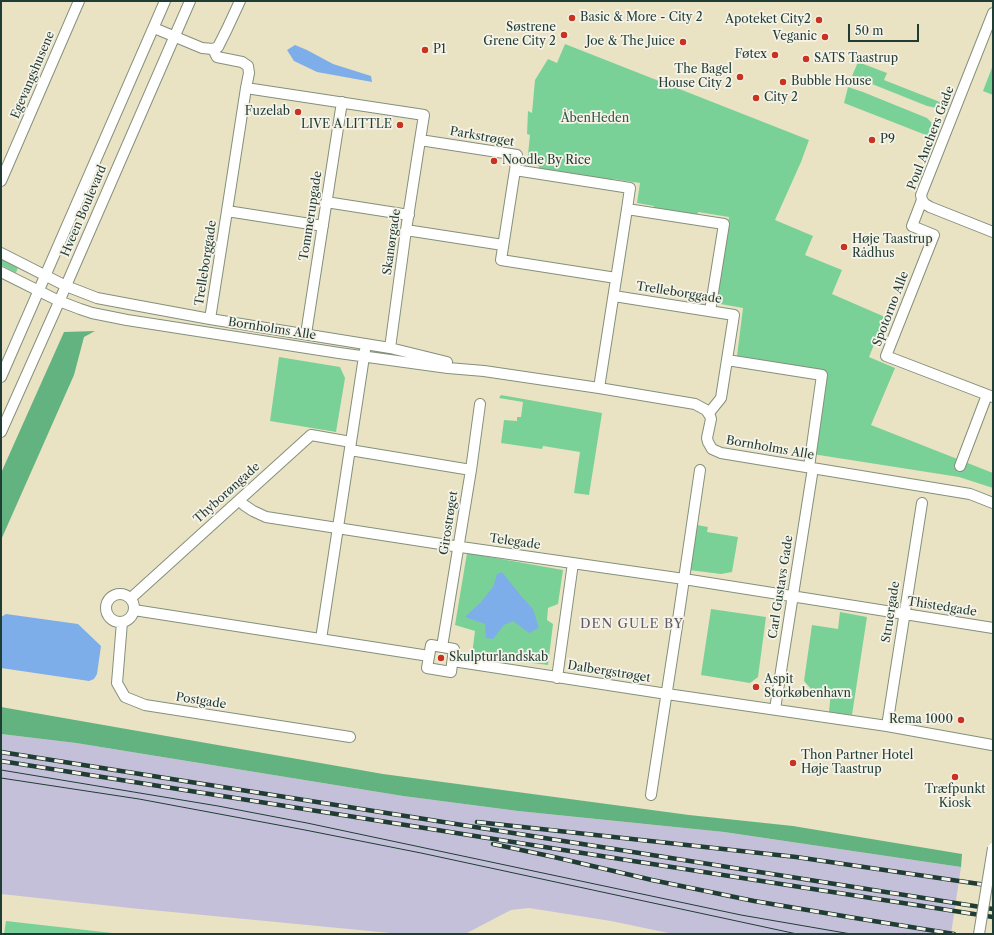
<!DOCTYPE html>
<html>
<head>
<meta charset="utf-8">
<style>
	body { margin:0 }
	#map { position:relative; width:994px; height:935px; overflow:hidden; background:#e9e3c3; font-family:"Libre Caslon Text",serif }
	canvas { display:block }
	.frame { position:absolute; inset:0; border:2px solid #1f3d34; pointer-events:none }
	.scale { position:absolute; left:848px; top:24px; width:71px; height:18px; box-sizing:border-box; border:2px solid #1f3d34; border-top:0; padding-left:5px; font-size:12px; line-height:14px; white-space:nowrap; color:#1f3d34; -webkit-text-stroke:3px #f7f3e8; paint-order:stroke }
</style>
</head>
<body>
<div id="map">
<canvas width="994" height="935"></canvas>
<div class="frame"></div>
<div class="scale">50 m</div>
</div>
<script>
const g = document.querySelector('canvas').getContext('2d');
g.lineJoin = 'round';
function fillPath(path, color) {
  g.fillStyle = color;
  g.fill(path, 'evenodd');
}
function shape(rows) {
  const path = new Path2D();
  for (const r of rows) {
    if (r.length === 3) {
      path.moveTo(r[0] + r[2], r[1]);
      path.arc(r[0], r[1], r[2], 0, 2 * Math.PI);
      continue;
    }
    path.moveTo(r[0], r[1]);
    for (let i = 2; i < r.length; i += 2) path.lineTo(r[i], r[i + 1]);
  }
  return path;
}
function strokePath(path, color, width, dash) {
  g.strokeStyle = color;
  g.lineWidth = width;
  g.lineCap = dash ? 'butt' : 'round';
  g.setLineDash(dash || []);
  g.stroke(path);
}
function label(font, color, halo, rows, align = 'center') {
  g.font = font + ' "Libre Caslon Text",serif';
  g.lineWidth = 3.5;
  g.setLineDash([]);
  g.textBaseline = 'middle';
  g.strokeStyle = halo;
  g.fillStyle = color;
  for (const [text, x, y, turn = 0] of rows) {
    g.save();
    g.translate(x, y);
    g.rotate((+turn || 0) * Math.PI / 180);
    g.textAlign = isNaN(turn) ? turn : align;
    if (halo) g.strokeText(text, 0, 0);
    g.fillText(text, 0, 0);
    g.restore();
  }
}
const industrial = shape([
	[1,734,76,743,403,796,518,811,724,832,961,867,951,934,673,934,611,921,529,908,511,910,465,934,401,934,130,908,1,894]
]);
const green = shape([
	[565,44,809,140,801,162,775,220,813,236,805,255,842,270,832,294,885,317,869,357,895,368,871,425,993,473,993,488,959,477,806,453,819,371,737,356,743,308,715,303,729,217,698,212,697,217,653,211,654,206,637,203,640,183,613,179,612,182,538,170,539,166,527,164,530,135,527,134,528,111,532,113,535,80,548,59,557,63],
	[858,62,887,73,884,80,945,104,944,106,937,108,927,106,852,76],
	[993,65,993,95,983,91],
	[848,87,863,92,927,118,933,124,936,132,927,155,925,154,925,153,931,137,844,103],
	[1,259,18,267,16,273,1,265],
	[279,357,340,367,345,378,336,432,270,421],
	[501,395,602,413,589,495,574,493,580,452,543,446,542,449,501,443,504,420,517,421,517,417,521,417,523,402,499,398],
	[697,525,708,527,707,532,738,537,732,572,721,574,689,570],
	[467,553,563,570,558,604,548,608,547,620,553,624,548,665,472,655,475,631,455,625],
	[711,609,766,617,758,677,750,683,701,675],
	[840,612,867,617,852,715,829,712,831,691,811,689,804,681,812,625,838,629],
	[6,921,121,934,4,934]
]);
const forest = shape([
	[95,331,84,337,74,375,1,540,1,473,64,332],
	[1,707,383,774,689,815,793,826,962,854,961,867,724,832,518,811,403,796,76,743,1,734]
]);
const water = shape([
	[295,45,307,50,333,64,371,76,372,82,317,72,294,61,287,50],
	[502,572,522,597,533,609,539,628,529,633,513,621,504,625,493,639,486,638,485,624,465,617,481,602,493,587,497,574],
	[6,614,78,624,101,646,97,674,94,679,89,681,1,668,1,617]
]);
const minor = shape([
	[993,13,921,195,922,200,912,226,934,235,886,356,993,397],
	[154,28,202,48,213,49,218,47,227,29,240,1],
	[213,49,217,57,242,62,248,66,249,73,246,88,424,115,420,140,517,155,515,170,630,188,627,209,724,224,710,311],
	[515,170,501,260,616,278],
	[1,181,79,1],
	[922,200,925,204,930,207,993,232],
	[326,202,409,215],
	[227,211,246,88],
	[406,230,503,245],
	[1,253,66,286,97,298,129,304,210,319,390,348,447,362],
	[1,272,59,301,80,309,92,313,127,320,339,353,448,368,484,371,599,388,695,404,706,410,710,416,711,419,707,438,708,442,712,449,721,453,970,494,993,503],
	[614,296,734,315,721,398,709,413],
	[210,319,227,211,323,226],
	[306,334,342,102],
	[390,348,406,230,420,140],
	[727,360,822,375,809,467],
	[1,377,165,1],
	[599,388,627,209],
	[1,432,55,311,190,1],
	[350,450,471,470],
	[960,466,987,395],
	[239,500,244,505,253,511,266,517,447,545,684,579,993,628],
	[120,608,14],
	[131,598,311,435,351,442],
	[134,610,429,656],
	[122,622,117,683,125,697,145,705,350,737],
	[321,639,365,350],
	[431,645,454,649,451,672,427,668,431,645],
	[442,647,471,470,480,404],
	[453,661,667,694,887,726,992,745],
	[557,678,573,563],
	[775,709,813,468],
	[887,726,922,503],
	[651,795,679,613,700,470]
]);
const tram = shape([
	[1,770,218,806,307,823,741,915,851,934],
	[1,778,139,799,305,830,421,853,797,934]
]);
const rail = shape([
	[1,752,993,909],
	[1,761,633,861,993,917],
	[477,822,796,857,993,886],
	[493,844,554,857,652,880,754,901,855,918,954,934]
]);
const minorBridge = shape([
	[979,934,993,848]
]);
const markers = [
	[572,18,4,"#c8321e"],
	[819,20,4,"#c8321e"],
	[564,35,4,"#c8321e"],
	[825,37,4,"#c8321e"],
	[683,42,4,"#c8321e"],
	[425,50,4,"#c8321e"],
	[775,55,4,"#c8321e"],
	[806,59,4,"#c8321e"],
	[740,77,4,"#c8321e"],
	[783,82,4,"#c8321e"],
	[756,98,4,"#c8321e"],
	[298,112,4,"#c8321e"],
	[400,125,4,"#c8321e"],
	[872,140,4,"#c8321e"],
	[494,161,4,"#c8321e"],
	[844,247,4,"#c8321e"],
	[441,658,4,"#c8321e"],
	[756,687,4,"#c8321e"],
	[961,720,4,"#c8321e"],
	[793,763,4,"#c8321e"],
	[955,777,4,"#c8321e"]
];
const poiNames = [
	["Basic & More - City 2",580,18],
	["Apoteket City2",811,20,"right"],
	["Søstrene",556,28,"right"],
	["Grene City 2",556,42,"right"],
	["Veganic",817,37,"right"],
	["Joe & The Juice",675,42,"right"],
	["P1",433,50],
	["Føtex",767,55,"right"],
	["SATS Taastrup",814,59],
	["The Bagel",732,70,"right"],
	["House City 2",732,84,"right"],
	["Bubble House",791,82],
	["City 2",764,98],
	["Fuzelab",290,112,"right"],
	["LIVE A LITTLE",392,125,"right"],
	["P9",880,140],
	["Noodle By Rice",502,161],
	["Høje Taastrup",852,240],
	["Rådhus",852,254],
	["Skulpturlandskab",449,658],
	["Aspit",764,680],
	["Storkøbenhavn",764,694],
	["Rema 1000",953,720,"right"],
	["Thon Partner Hotel",801,756],
	["Høje Taastrup",801,770],
	["Træfpunkt",955,790,"center"],
	["Kiosk",955,804,"center"]
];
const streetNames = [
	["Egevangshusene",33,75,-67],
	["Parkstrøget",482,137,10],
	["Poul Anchers Gade",931,138,-69],
	["Hveen Boulevard",84,211,-67],
	["Tommerupgade",311,216,-81],
	["Skanørgade",392,242,-82],
	["Trelleborggade",206,263,-81],
	["Trelleborggade",679,293,9],
	["Spotorno Alle",891,309,-69],
	["Bornholms Alle",272,329,9],
	["Bornholms Alle",770,448,10],
	["Thyborøngade",227,493,-42],
	["Girostrøget",449,523,-81],
	["Telegade",515,542,8],
	["Carl Gustavs Gade",781,587,-81],
	["Thistedgade",942,607,9],
	["Struergade",891,612,-81],
	["Dalbergstrøget",609,672,9],
	["Postgade",201,701,9]
];
const parkNames = [
	["ÅbenHeden",595,119]
];
const neighbourhoodNames = [
	["DEN GULE BY",632,624]
];
fillPath(industrial, '#c5c0da');
fillPath(green, '#7ad197');
fillPath(forest, '#63b380');
fillPath(water, '#7eaee9');
strokePath(minor, '#84907c', 12);
strokePath(minor, '#fff', 10);
strokePath(tram, '#1f3d34', 1);
strokePath(rail, '#1f3d34', 4.5);
strokePath(rail, '#f7f3e8', 3, [9]);
strokePath(minorBridge, '#84907c', 12, []);
strokePath(minorBridge, '#fff', 10);
for (const [x, y, r, color] of markers) {
  const dot = new Path2D();
  dot.arc(x, y, r, 0, 2 * Math.PI);
  g.fillStyle = color;
  g.fill(dot);
  strokePath(dot, '#f7f3e8', 1.5);
}
label('12px', '#1f3d34', '#f7f3e8', poiNames, 'left');
label('12px', '#1f3d34', '#f7f3e8', streetNames);
label('12px', '#315b48', '#f7f3e8', parkNames);
g.letterSpacing = '1px';
label('13px', '#5f5b68', '#f7f3e8', neighbourhoodNames);
g.letterSpacing = '0px';
</script>
</body>
</html>
